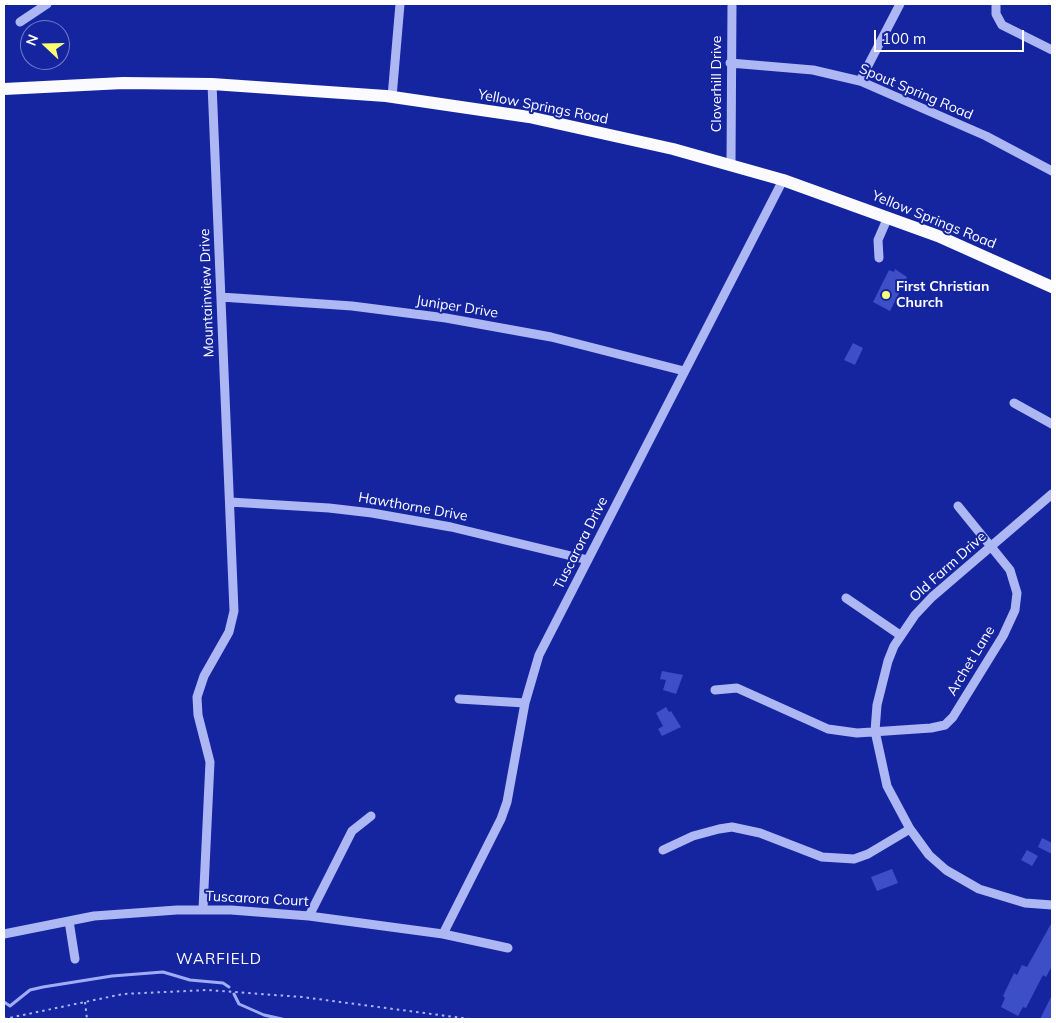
<!DOCTYPE html>
<html>
<head>
<meta charset="utf-8">
<style>
	body { margin:0 }
	#map { position:relative; width:1056px; height:1023px; overflow:hidden; background:#15259f; font-family:Mulish,sans-serif }
	canvas { display:block }
	.frame { position:absolute; inset:0; border:5px solid #fff; pointer-events:none }
	.north { position:absolute; left:20px; top:20px; width:50px; height:50px; box-sizing:border-box; background:#15259f; border:1px solid #737cc5; border-radius:50%; rotate:291deg; font-size:14px; font-weight:700; line-height:20px; text-align:center; color:#fff }
	.north::after { content:''; display:block; margin:auto; width:18px; height:22px; background:#fbff70; clip-path:polygon(50% 0,100% 100%,50% 72%,0 100%) }
	.scale { position:absolute; left:874px; top:30px; width:150px; height:22px; box-sizing:border-box; border:2px solid #fff; border-top:0; padding-left:6px; font-size:15px; line-height:18px; white-space:nowrap; color:#fff; -webkit-text-stroke:4px #15259f; paint-order:stroke }
</style>
</head>
<body>
<div id="map">
<canvas width="1056" height="1023"></canvas>
<div class="frame"></div>
<div class="north">N</div>
<div class="scale">100 m</div>
</div>
<script>
const g = document.querySelector('canvas').getContext('2d');
g.lineJoin = 'round';
function shape(rows) {
  const path = new Path2D();
  for (const r of rows) {
    path.moveTo(r[0], r[1]);
    for (let i = 2; i < r.length; i += 2) path.lineTo(r[i], r[i + 1]);
  }
  return path;
}
function strokePath(path, color, width, dash) {
  g.strokeStyle = color;
  g.lineWidth = width;
  g.lineCap = dash ? 'butt' : 'round';
  g.setLineDash(dash || []);
  g.stroke(path);
}
function fillPath(path, color) {
  g.fillStyle = color;
  g.fill(path, 'evenodd');
}
function label(font, color, halo, rows, align = 'center') {
  g.font = font + ' Mulish,sans-serif';
  g.lineWidth = 4;
  g.setLineDash([]);
  g.textBaseline = 'middle';
  g.strokeStyle = halo;
  g.fillStyle = color;
  for (const [text, x, y, turn = 0] of rows) {
    g.save();
    g.translate(x, y);
    g.rotate((+turn || 0) * Math.PI / 180);
    g.textAlign = isNaN(turn) ? turn : align;
    if (halo) g.strokeText(text, 0, 0);
    g.fillText(text, 0, 0);
    g.restore();
  }
}
const stream = shape([
	[234,994,239,1004,264,1015,282,1019],
	[4,1002,10,1006,30,990,43,987,112,976,163,972,190,980,223,983,229,987]
]);
const building = shape([
	[895,269,907,277,890,311,873,302,889,270,894,272],
	[853,343,863,348,855,365,844,360],
	[662,671,683,675,676,694,663,690,666,680,660,679],
	[666,707,669,712,671,711,681,727,662,736,658,729,663,726,656,713],
	[1042,838,1052,843,1052,854,1038,847],
	[1027,850,1038,856,1032,866,1021,860],
	[892,869,898,883,877,891,871,877],
	[1052,922,1052,966,1046,977,1043,975,1026,1008,1023,1007,1018,1016,1001,1007,1005,998,1003,996,1014,973,1017,975,1022,965,1027,967],
	[1052,995,1052,1019,1040,1019]
]);
const path = shape([
	[85,1002,87,1019],
	[4,1019,123,994,207,990,302,997,470,1019]
]);
const minor = shape([
	[996,4,996,14,1002,25,1052,50],
	[20,22,47,4],
	[730,63,813,70,860,81,986,136,1052,171],
	[860,81,900,4],
	[392,97,400,4],
	[731,164,732,4],
	[879,258,878,240,888,217],
	[221,297,352,306,446,318,551,337,684,371],
	[1014,403,1052,424],
	[1052,494,932,597,915,615,894,646,888,661,877,705,875,731,887,786,910,829,929,855,946,870,979,889,1025,903,1052,905],
	[230,502,329,508,372,513,451,527,588,560],
	[846,598,900,635],
	[715,690,737,688,828,729,857,733,931,728,945,725,953,717,1003,636,1015,610,1017,593,1010,570,958,506],
	[459,699,525,703],
	[663,850,693,836,719,829,732,827,760,833,822,857,854,859,868,854,910,829],
	[203,909,210,762,198,715,197,697,204,676,229,632,234,611,212,84],
	[309,916,352,831,371,816],
	[69,921,75,959],
	[4,934,94,916,177,910,231,910,309,916,443,934,508,948],
	[443,934,501,819,507,802,525,703,539,655,783,180]
]);
const major = shape([
	[4,89,123,83,212,84,386,96,529,117,673,149,783,180,938,236,1052,287]
]);
const markers = [
	[886,295,5,"#fbff70"]
];
const streetNames = [
	["Cloverhill Drive",717,84,-90],
	["Spout Spring Road",916,92,23],
	["Yellow Springs Road",543,107,11],
	["Yellow Springs Road",934,220,22],
	["Mountainview Drive",207,293,-92],
	["Juniper Drive",457,307,9],
	["Hawthorne Drive",413,507,10],
	["Tuscarora Drive",581,543,-63],
	["Old Farm Drive",948,567,-42],
	["Archet Lane",971,661,-59],
	["Tuscarora Court",257,899,3]
];
const poiNames = [
	["First Christian",896,287],
	["Church",896,303]
];
const neighbourhoodNames = [
	["WARFIELD",219,959]
];
strokePath(stream, '#a0adf6', 3);
fillPath(building, '#3d4fc6');
strokePath(path, '#adb7f4', 2, [2.5, 4]);
strokePath(minor, '#adb7f4', 9);
strokePath(major, '#fafaff', 12);
for (const [x, y, r, color] of markers) {
  const dot = new Path2D();
  dot.arc(x, y, r, 0, 2 * Math.PI);
  g.fillStyle = color;
  g.fill(dot);
  strokePath(dot, '#15259f', 2);
}
label('14px', '#fff', '#15259f', streetNames);
label('bold 14px', '#fff', '#15259f', poiNames, 'left');
g.letterSpacing = '1px';
label('15px', '#fff', '#15259f', neighbourhoodNames);
g.letterSpacing = '0px';
</script>
</body>
</html>
